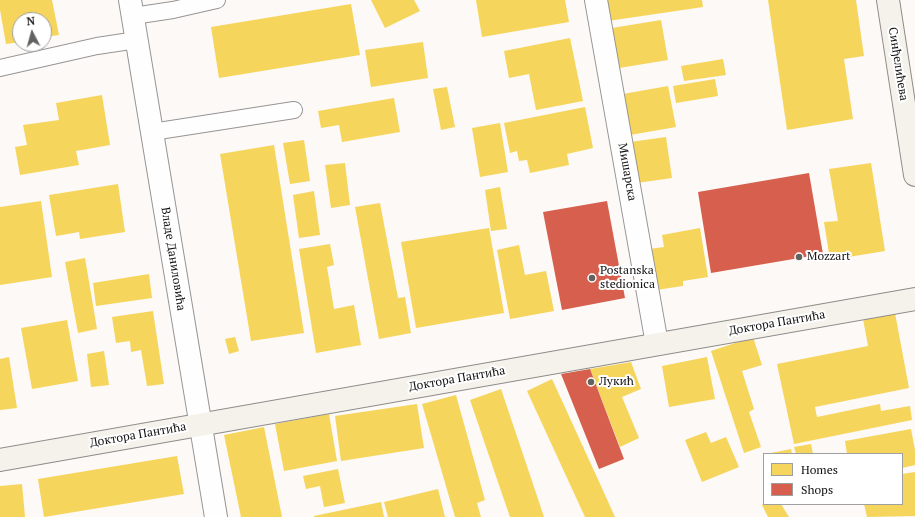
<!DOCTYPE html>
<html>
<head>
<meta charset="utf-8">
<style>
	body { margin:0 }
	#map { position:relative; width:915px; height:517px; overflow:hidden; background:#fcf9f6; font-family:"PT Serif",serif }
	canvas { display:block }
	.legend { position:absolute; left:763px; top:453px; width:140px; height:52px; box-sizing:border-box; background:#fff; border:1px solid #9f9f9f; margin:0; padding:5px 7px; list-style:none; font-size:12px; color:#101010 }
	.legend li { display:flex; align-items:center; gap:8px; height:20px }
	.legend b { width:20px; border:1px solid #9f9f9f }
	.north { position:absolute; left:12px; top:12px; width:40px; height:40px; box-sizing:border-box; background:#fff; border:1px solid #9f9f9f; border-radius:50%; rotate:354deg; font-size:11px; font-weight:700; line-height:16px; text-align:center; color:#101010 }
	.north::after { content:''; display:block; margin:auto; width:14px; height:18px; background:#636260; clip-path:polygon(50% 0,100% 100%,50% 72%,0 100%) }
</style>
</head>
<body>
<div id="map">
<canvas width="915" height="517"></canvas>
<ul class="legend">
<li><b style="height:11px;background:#f6d55c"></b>Homes</li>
<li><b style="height:11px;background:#d6604d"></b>Shops</li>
</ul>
<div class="north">N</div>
</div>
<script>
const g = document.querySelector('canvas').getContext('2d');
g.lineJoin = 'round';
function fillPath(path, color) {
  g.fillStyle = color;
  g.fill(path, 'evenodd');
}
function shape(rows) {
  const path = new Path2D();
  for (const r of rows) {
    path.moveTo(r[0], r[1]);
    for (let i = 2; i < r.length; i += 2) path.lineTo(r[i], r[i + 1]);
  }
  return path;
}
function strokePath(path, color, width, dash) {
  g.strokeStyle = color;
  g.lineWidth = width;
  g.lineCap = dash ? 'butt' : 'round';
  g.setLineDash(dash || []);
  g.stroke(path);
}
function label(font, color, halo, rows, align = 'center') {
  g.font = font + ' "PT Serif",serif';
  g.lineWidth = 4;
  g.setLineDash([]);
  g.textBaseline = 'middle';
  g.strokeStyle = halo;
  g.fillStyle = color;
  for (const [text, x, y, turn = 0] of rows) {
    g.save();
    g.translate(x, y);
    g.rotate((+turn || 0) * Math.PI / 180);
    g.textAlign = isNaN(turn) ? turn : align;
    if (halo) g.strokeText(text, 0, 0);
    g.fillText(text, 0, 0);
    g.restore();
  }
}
const homes = shape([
	[0,0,52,0,59,35,44,37,44,20,20,20,20,42,6,44,0,10],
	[371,0,414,0,420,11,385,28],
	[476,0,565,0,569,22,482,37],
	[605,0,702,0,703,7,608,21],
	[768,0,856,0,864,56,844,59,853,119,787,130],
	[351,4,360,55,219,78,211,27],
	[661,20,668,60,619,68,612,28],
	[570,38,583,101,536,110,529,74,509,78,504,51],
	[423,42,428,78,371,87,365,50],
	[723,59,726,75,684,81,681,66],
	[715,79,718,96,676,103,673,86],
	[668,86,676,127,630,135,623,94],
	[447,87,455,127,441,130,433,89],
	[102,95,110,145,76,151,79,165,20,175,15,147,27,145,23,125,59,120,56,103],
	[394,98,400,132,342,142,339,125,321,128,318,111],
	[585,107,593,148,567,154,569,165,530,173,527,160,519,161,517,151,510,153,504,123],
	[500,123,508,172,480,177,472,128],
	[666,137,672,178,637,183,630,142],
	[304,140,310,181,290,184,283,143],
	[274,145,304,333,251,341,220,154],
	[345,163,350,205,331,208,325,165],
	[871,163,885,251,830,260,824,222,838,221,829,169],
	[118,184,125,232,80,239,79,232,56,236,49,195],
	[500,187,507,229,491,231,485,190],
	[314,191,320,235,299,238,293,195],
	[41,201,52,277,0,285,0,207],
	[380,203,398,298,405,297,411,333,379,339,355,207],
	[489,228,504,313,416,328,401,242],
	[700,228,708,277,683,281,683,286,656,290,649,249,664,247,662,235],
	[330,244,334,265,327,267,334,309,354,305,361,345,316,353,299,249],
	[519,245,525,275,546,271,554,311,510,319,497,250],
	[85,258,97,329,78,333,65,262],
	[149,274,152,298,96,306,93,283],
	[153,311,164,384,147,386,141,350,131,352,130,341,116,343,112,317],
	[895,313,909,388,815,407,817,417,880,404,881,411,910,406,912,420,794,444,777,364,868,346,863,319],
	[67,320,78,381,32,389,21,328],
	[235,337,239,351,229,354,225,339],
	[753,337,762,365,742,371,754,409,749,412,761,447,744,453,711,351],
	[104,351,109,385,91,387,87,354],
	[9,357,17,408,0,410,0,359],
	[707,357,715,399,669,407,662,366],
	[631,362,641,389,622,397,639,438,620,447,590,369],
	[552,379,601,486,615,517,585,517,527,391],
	[501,389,532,481,544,517,510,517,501,491,470,400],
	[456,395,485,500,477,503,481,517,455,517,422,404],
	[417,404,424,448,341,461,335,416],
	[329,414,337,461,284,471,275,424],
	[264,427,282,517,241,517,224,435],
	[911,429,915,450,915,465,902,468,902,454,847,454,845,441],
	[706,432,711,443,726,437,739,467,702,482,685,440],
	[811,444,813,454,796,454,794,447],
	[791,449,792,454,771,454,771,453],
	[177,456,184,494,44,517,38,479],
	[338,469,345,503,324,507,320,486,306,489,303,476],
	[915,472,915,516,867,517,864,504,902,504,902,474],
	[22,484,25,517,0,517,0,486],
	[438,489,445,517,388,517,384,502],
	[381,502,384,517,314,517,314,516],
	[764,503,781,504,789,517,768,517,762,505]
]);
const shops = shape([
	[809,173,823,254,711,273,698,192],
	[607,201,625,298,562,310,543,212],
	[590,369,624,459,599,469,561,374]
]);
const lane = shape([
	[133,16,173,10,217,0],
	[0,68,97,46,137,40],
	[152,132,294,110]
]);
const street = shape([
	[130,0,216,517],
	[596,0,657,344]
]);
const secondary = shape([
	[888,0,915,175],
	[0,460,915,299]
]);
const markers = [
	[799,257,4,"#636260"],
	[592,278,4,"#636260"],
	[591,382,4,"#636260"]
];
const streetNames = [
	["Синђелићева",898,64,81],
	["Мишарска",627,172,80],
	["Владе Даниловића",173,259,81],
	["Доктора Пантића",777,323,-10],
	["Доктора Пантића",457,379,-10],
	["Доктора Пантића",138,435,-10]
];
const poiNames = [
	["Mozzart",807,257],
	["Postanska",600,271],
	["stedionica",600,285],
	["Лукић",599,382]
];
fillPath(homes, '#f6d55c');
fillPath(shops, '#d6604d');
strokePath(lane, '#969594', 18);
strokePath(street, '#969594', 24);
strokePath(secondary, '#8d8c8a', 24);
strokePath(lane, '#fffefe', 16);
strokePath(street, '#fffefe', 22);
strokePath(secondary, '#f5f2eb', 22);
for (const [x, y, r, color] of markers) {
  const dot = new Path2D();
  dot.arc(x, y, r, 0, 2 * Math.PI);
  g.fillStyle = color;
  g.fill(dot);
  strokePath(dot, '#fff', 1.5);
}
label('12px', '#101010', '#fff', streetNames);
label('12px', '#101010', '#fff', poiNames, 'left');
</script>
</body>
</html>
